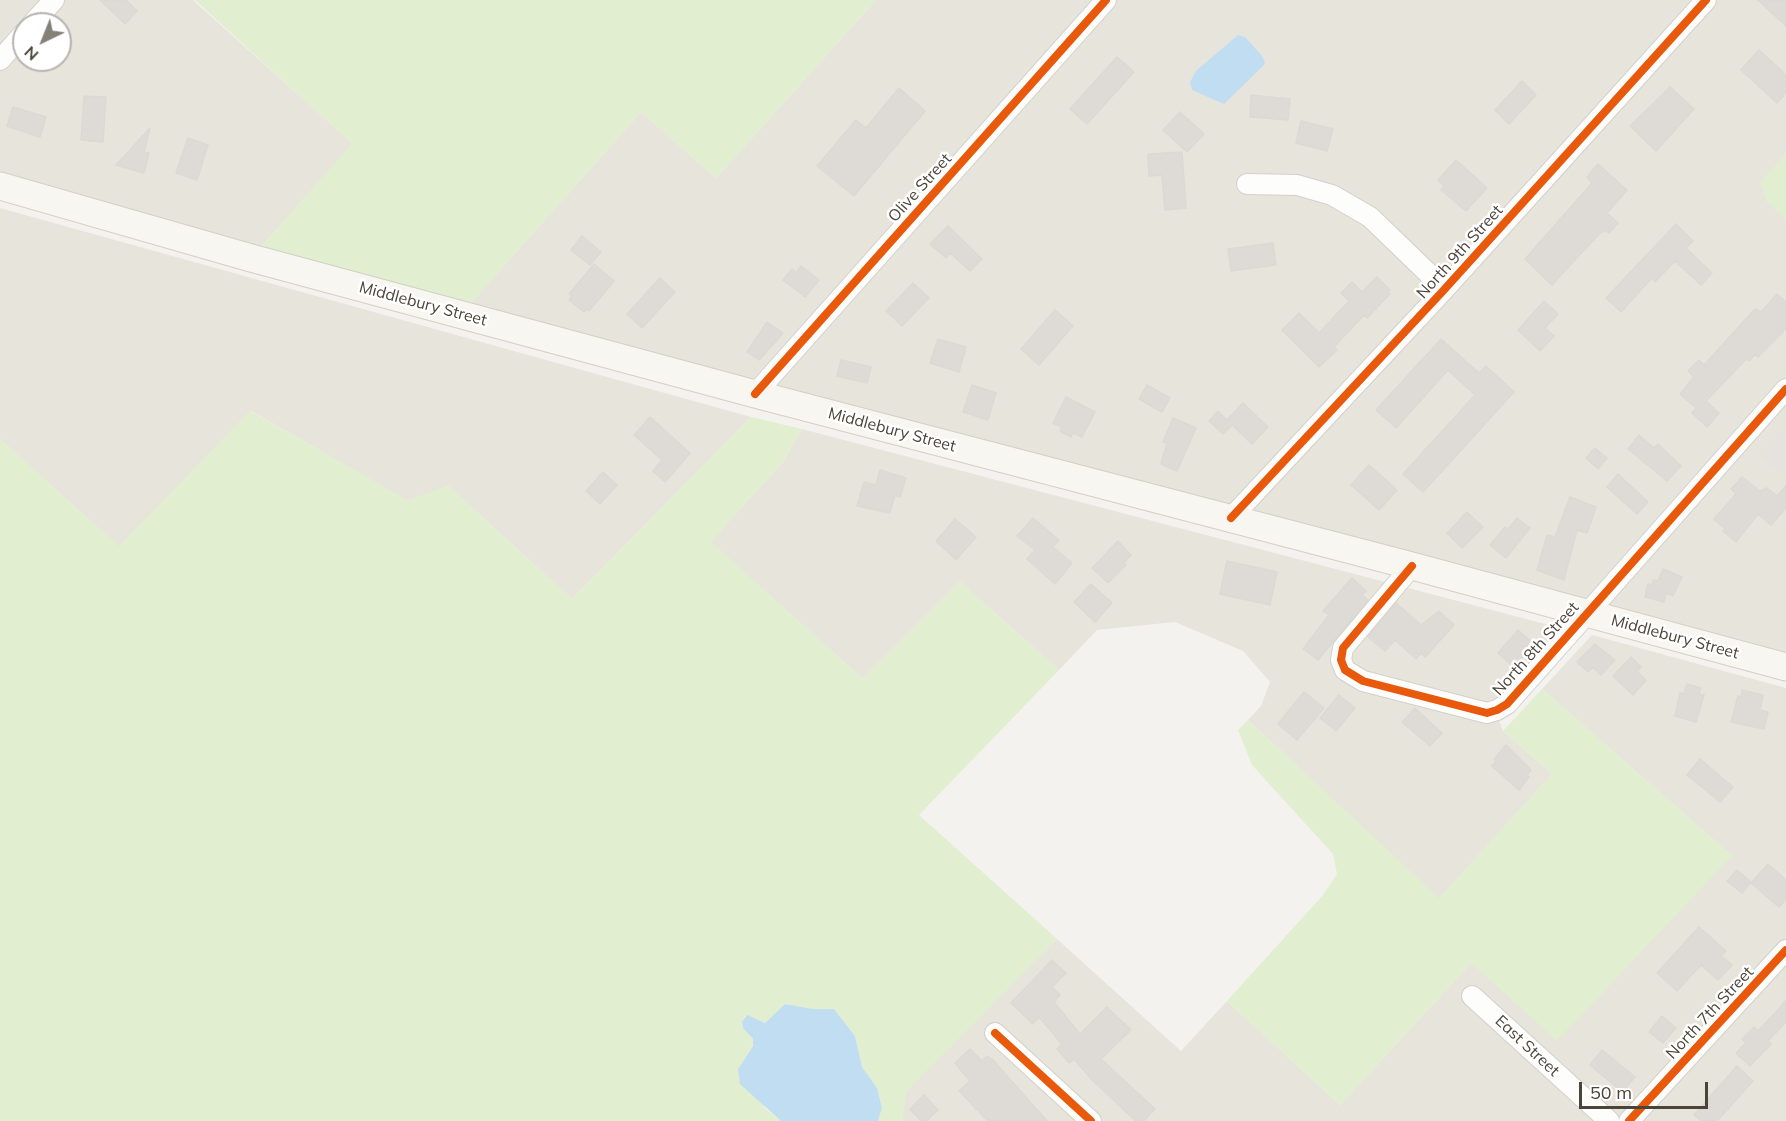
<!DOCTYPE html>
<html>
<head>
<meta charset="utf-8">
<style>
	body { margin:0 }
	#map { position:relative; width:1786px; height:1121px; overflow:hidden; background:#f4f2ee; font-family:Mulish,sans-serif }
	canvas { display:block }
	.north { position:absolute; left:12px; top:12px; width:60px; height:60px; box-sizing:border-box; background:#fff; border:2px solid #b7b4b0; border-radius:50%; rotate:223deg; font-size:16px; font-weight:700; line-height:24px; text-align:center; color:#4b4439 }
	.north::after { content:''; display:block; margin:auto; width:21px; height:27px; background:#868178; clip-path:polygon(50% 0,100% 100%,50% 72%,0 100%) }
	.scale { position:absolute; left:1579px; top:1082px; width:129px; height:27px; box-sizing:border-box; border:3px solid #4b4439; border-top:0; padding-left:8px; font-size:18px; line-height:21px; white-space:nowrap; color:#4b4439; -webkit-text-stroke:4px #fff; paint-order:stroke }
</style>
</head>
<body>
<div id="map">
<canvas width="1786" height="1121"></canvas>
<div class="north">N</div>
<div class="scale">50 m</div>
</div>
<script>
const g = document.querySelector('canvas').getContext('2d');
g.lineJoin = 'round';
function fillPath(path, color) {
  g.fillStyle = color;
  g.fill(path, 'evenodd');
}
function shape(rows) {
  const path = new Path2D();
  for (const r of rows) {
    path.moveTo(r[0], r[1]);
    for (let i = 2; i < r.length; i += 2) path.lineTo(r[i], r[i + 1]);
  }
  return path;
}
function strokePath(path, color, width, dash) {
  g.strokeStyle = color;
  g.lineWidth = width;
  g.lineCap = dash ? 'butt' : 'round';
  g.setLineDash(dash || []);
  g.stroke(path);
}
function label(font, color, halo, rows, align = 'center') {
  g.font = font + ' Mulish,sans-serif';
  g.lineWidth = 5;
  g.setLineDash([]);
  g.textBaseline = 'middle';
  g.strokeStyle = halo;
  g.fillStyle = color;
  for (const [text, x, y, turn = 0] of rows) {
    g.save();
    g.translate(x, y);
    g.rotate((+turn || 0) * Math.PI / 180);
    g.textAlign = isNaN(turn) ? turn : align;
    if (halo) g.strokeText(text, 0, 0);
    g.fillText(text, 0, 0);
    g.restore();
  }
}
const residential = shape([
	[0,0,193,0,353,144,251,258,0,186],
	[24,24,60,24,60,60,24,60],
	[876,0,1786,0,1786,667,460,315,641,112,716,178],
	[0,208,751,417,572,599,448,486,408,501,251,411,119,547,0,439],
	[802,429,1553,626,1553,637,1494,705,1503,731,1552,774,1439,899,1248,720,1261,706,1270,682,1243,651,1175,622,1097,630,1059,670,960,582,863,679,710,542,782,463],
	[1592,635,1786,688,1786,1121,902,1121,906,1091,1057,939,1181,1051,1227,1001,1340,1105,1471,963,1732,856,1542,689]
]);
const green = shape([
	[195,0,876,0,716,178,641,112,460,315,251,258,352,144],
	[1786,154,1786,219,1766,201,1760,182],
	[250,411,408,500,448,486,572,599,751,417,802,429,782,463,711,542,863,679,960,582,1059,670,919,815,1057,939,907,1091,902,1121,878,1121,882,1108,877,1088,862,1067,855,1036,834,1009,813,1009,785,1004,765,1023,746,1016,742,1022,743,1028,753,1039,753,1045,738,1069,766,1109,781,1121,0,1121,0,439,119,546],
	[1542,689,1732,856,1557,1041,1471,963,1340,1105,1227,1001,1323,895,1337,874,1333,854,1252,765,1238,730,1248,720,1439,898,1552,774,1503,731]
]);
const parking = shape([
	[1786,426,1786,478,1760,454]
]);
const water = shape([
	[1238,35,1245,37,1262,56,1265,63,1262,67,1224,104,1192,90,1190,82,1196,71],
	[785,1004,813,1009,834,1009,855,1036,862,1067,877,1088,882,1108,878,1121,781,1121,740,1084,738,1069,753,1046,753,1039,743,1028,742,1022,747,1015,765,1023]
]);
const building = shape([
	[100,0,126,0,137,11,125,24,100,0],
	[1758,0,1786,0,1786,26,1758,0],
	[1759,50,1786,75,1786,93,1777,103,1741,70,1759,50],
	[1117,57,1134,72,1087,124,1070,109,1117,57],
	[1522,81,1536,95,1509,124,1495,110,1522,81],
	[1670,87,1694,109,1656,151,1630,126,1670,87],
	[899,88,925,111,854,196,817,166,856,120,866,128,899,88],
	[1251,95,1290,99,1288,120,1250,117,1251,95],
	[84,96,106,97,103,142,81,140,84,96],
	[13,107,46,117,40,137,7,126,13,107],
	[1180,112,1204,134,1187,152,1163,130,1180,112],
	[1301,121,1333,129,1327,151,1296,143,1301,121],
	[150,128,144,152,149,153,144,173,116,165,150,128],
	[188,138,208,145,197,180,176,173,188,138],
	[1182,152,1186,208,1165,210,1162,175,1149,176,1148,154,1182,152],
	[1456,160,1487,188,1466,211,1441,190,1444,186,1438,180,1456,160],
	[1598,164,1627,190,1607,213,1618,223,1609,233,1605,230,1599,234,1552,285,1525,259,1592,183,1587,177,1598,164],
	[1676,224,1693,241,1686,248,1712,273,1701,285,1675,261,1655,282,1652,278,1621,312,1606,298,1676,224],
	[948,226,982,259,970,271,950,253,946,258,930,244,948,226],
	[582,236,601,252,590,265,571,250,582,236],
	[1273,243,1276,265,1231,271,1228,249,1273,243],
	[594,264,614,281,589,311,587,309,584,312,569,300,572,296,569,294,594,264],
	[801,266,819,280,805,297,783,280,792,269,796,273,801,266],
	[1377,277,1390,290,1388,292,1390,294,1367,318,1364,315,1334,347,1337,350,1319,367,1282,330,1299,313,1319,333,1349,301,1341,293,1352,282,1362,292,1377,277],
	[660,278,675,292,642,328,627,314,660,278],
	[913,283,929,298,902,326,886,311,913,283],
	[1777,294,1786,302,1786,329,1758,357,1755,354,1749,361,1746,359,1706,401,1719,413,1707,427,1692,413,1696,408,1680,394,1694,377,1688,371,1699,360,1704,365,1755,309,1761,312,1777,294],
	[1544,301,1558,314,1545,328,1554,336,1540,351,1518,330,1544,301],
	[1055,310,1073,326,1039,365,1021,349,1055,310],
	[767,322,783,333,759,360,747,352,767,322],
	[938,339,966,347,959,372,930,363,938,339],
	[1441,339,1479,373,1486,366,1514,392,1423,492,1403,474,1475,395,1448,370,1396,428,1376,410,1441,339],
	[841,360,871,367,867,383,837,376,841,360],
	[972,385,996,393,988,420,963,412,972,385],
	[1147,385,1170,398,1162,412,1139,399,1147,385],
	[1066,397,1095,412,1082,437,1073,433,1071,437,1060,431,1062,427,1053,423,1066,397],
	[1243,403,1268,427,1252,444,1232,425,1223,434,1209,421,1218,411,1227,420,1243,403],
	[650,417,690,453,665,482,653,471,662,460,634,435,650,417],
	[1173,418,1196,428,1177,471,1161,464,1167,443,1163,442,1173,418],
	[1639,435,1654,448,1658,444,1681,466,1667,481,1628,449,1639,435],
	[1595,448,1607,458,1598,469,1586,458,1595,448],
	[1369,465,1397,490,1379,510,1351,485,1369,465],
	[880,470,906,478,900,497,895,495,890,513,857,506,864,482,876,485,880,470],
	[603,472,617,485,600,504,586,491,603,472],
	[1618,474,1648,502,1637,514,1607,487,1618,474],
	[1742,477,1760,491,1767,488,1777,496,1786,486,1786,508,1771,525,1758,514,1736,542,1723,531,1725,529,1714,519,1736,494,1731,489,1742,477],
	[1570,497,1596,507,1587,533,1577,530,1564,580,1537,570,1547,535,1555,537,1570,497],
	[1467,512,1483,527,1462,548,1447,533,1467,512],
	[1033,518,1059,540,1053,547,1072,563,1055,584,1027,559,1035,550,1017,536,1033,518],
	[1517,518,1530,528,1506,558,1490,545,1505,527,1508,529,1517,518],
	[955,519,976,537,956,560,936,541,955,519],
	[1118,541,1131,555,1124,563,1126,565,1108,583,1092,568,1118,541],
	[1227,561,1277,572,1270,605,1220,594,1227,561],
	[1663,569,1682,577,1673,596,1666,593,1664,602,1645,597,1648,584,1652,585,1653,580,1658,581,1663,569],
	[1352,578,1366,591,1362,595,1368,600,1318,660,1303,649,1329,615,1323,611,1352,578],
	[1091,584,1112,603,1095,622,1074,602,1091,584],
	[1396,603,1421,625,1439,611,1454,625,1425,657,1421,653,1416,659,1395,640,1385,651,1368,637,1396,603],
	[1518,630,1534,644,1514,667,1498,653,1518,630],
	[1595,644,1615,660,1601,675,1593,667,1588,672,1577,662,1595,644],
	[1631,657,1641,667,1637,672,1646,680,1633,695,1613,676,1631,657],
	[1687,684,1701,688,1699,694,1704,695,1696,722,1675,716,1680,693,1684,694,1687,684],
	[1742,690,1763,695,1760,710,1768,712,1764,729,1731,722,1738,696,1741,697,1742,690],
	[1304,692,1324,708,1297,740,1278,724,1304,692],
	[1339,695,1355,708,1336,731,1320,718,1339,695],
	[1415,708,1442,733,1430,746,1402,722,1415,708],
	[1506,745,1531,770,1527,775,1529,777,1519,790,1492,766,1496,761,1494,759,1506,745],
	[1700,759,1733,787,1720,802,1687,775,1700,759],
	[1768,864,1786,880,1786,899,1779,907,1751,883,1768,864],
	[1737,870,1751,882,1742,893,1727,881,1737,870],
	[1699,927,1726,951,1721,956,1732,965,1718,980,1701,965,1677,991,1657,973,1699,927],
	[1052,960,1066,973,1052,987,1060,995,1054,1002,1080,1034,1107,1007,1131,1030,1101,1059,1155,1109,1144,1121,1136,1121,1091,1079,1074,1059,1069,1063,1057,1049,1062,1044,1039,1017,1033,1024,1011,1003,1052,960],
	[1786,1001,1786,1022,1768,1041,1771,1044,1750,1066,1736,1053,1746,1043,1742,1039,1754,1027,1758,1031,1786,1001],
	[1662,1016,1676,1028,1663,1043,1649,1032,1662,1016],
	[970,1049,982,1061,987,1056,993,1060,1047,1121,988,1121,959,1091,970,1081,955,1063,970,1049],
	[1602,1050,1635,1077,1622,1092,1590,1065,1602,1050],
	[1737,1066,1753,1081,1717,1121,1701,1121,1694,1115,1737,1066],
	[924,1095,938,1110,926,1121,921,1121,910,1109,924,1095]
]);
const minor = shape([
	[32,24,54,0],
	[0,60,24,33],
	[1247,184,1297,185,1332,195,1370,217,1428,273,1442,292],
	[755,394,1106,0],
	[1231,518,1442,292,1706,0],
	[1412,566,1343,648,1341,660,1345,670,1363,681,1487,713,1497,710,1507,704,1786,389],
	[1472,996,1609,1121],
	[995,1033,1091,1121],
	[1629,1121,1786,950]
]);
const secondary = shape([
	[0,186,251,258,755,394,1412,566,1786,667]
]);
const cycleway = shape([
	[755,394,1106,0],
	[1231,518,1442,292,1706,0],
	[1412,566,1343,648,1341,660,1345,670,1363,681,1487,713,1497,710,1507,704,1786,389],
	[995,1033,1091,1121],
	[1629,1121,1786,950]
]);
const streetNames = [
	["Olive Street",920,188,-48],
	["North 9th Street",1460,252,-48],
	["Middlebury Street",423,304,15],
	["Middlebury Street",892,430,15],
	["Middlebury Street",1675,637,15],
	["North 8th Street",1536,649,-48],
	["North 7th Street",1710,1013,-47],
	["East Street",1527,1046,43]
];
fillPath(residential, '#e7e4dc');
fillPath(green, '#e1eecf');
fillPath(parking, '#e6e3df');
fillPath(water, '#c0ddf1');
fillPath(building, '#dedbd6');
strokePath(building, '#dcd9d4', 1.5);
strokePath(minor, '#d2d0cb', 22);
strokePath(secondary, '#d3cfc5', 29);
strokePath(minor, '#fdfdfc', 20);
strokePath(secondary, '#f7f6f1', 27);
strokePath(cycleway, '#e8590c', 8);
label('16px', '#4b4439', '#fff', streetNames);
</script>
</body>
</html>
